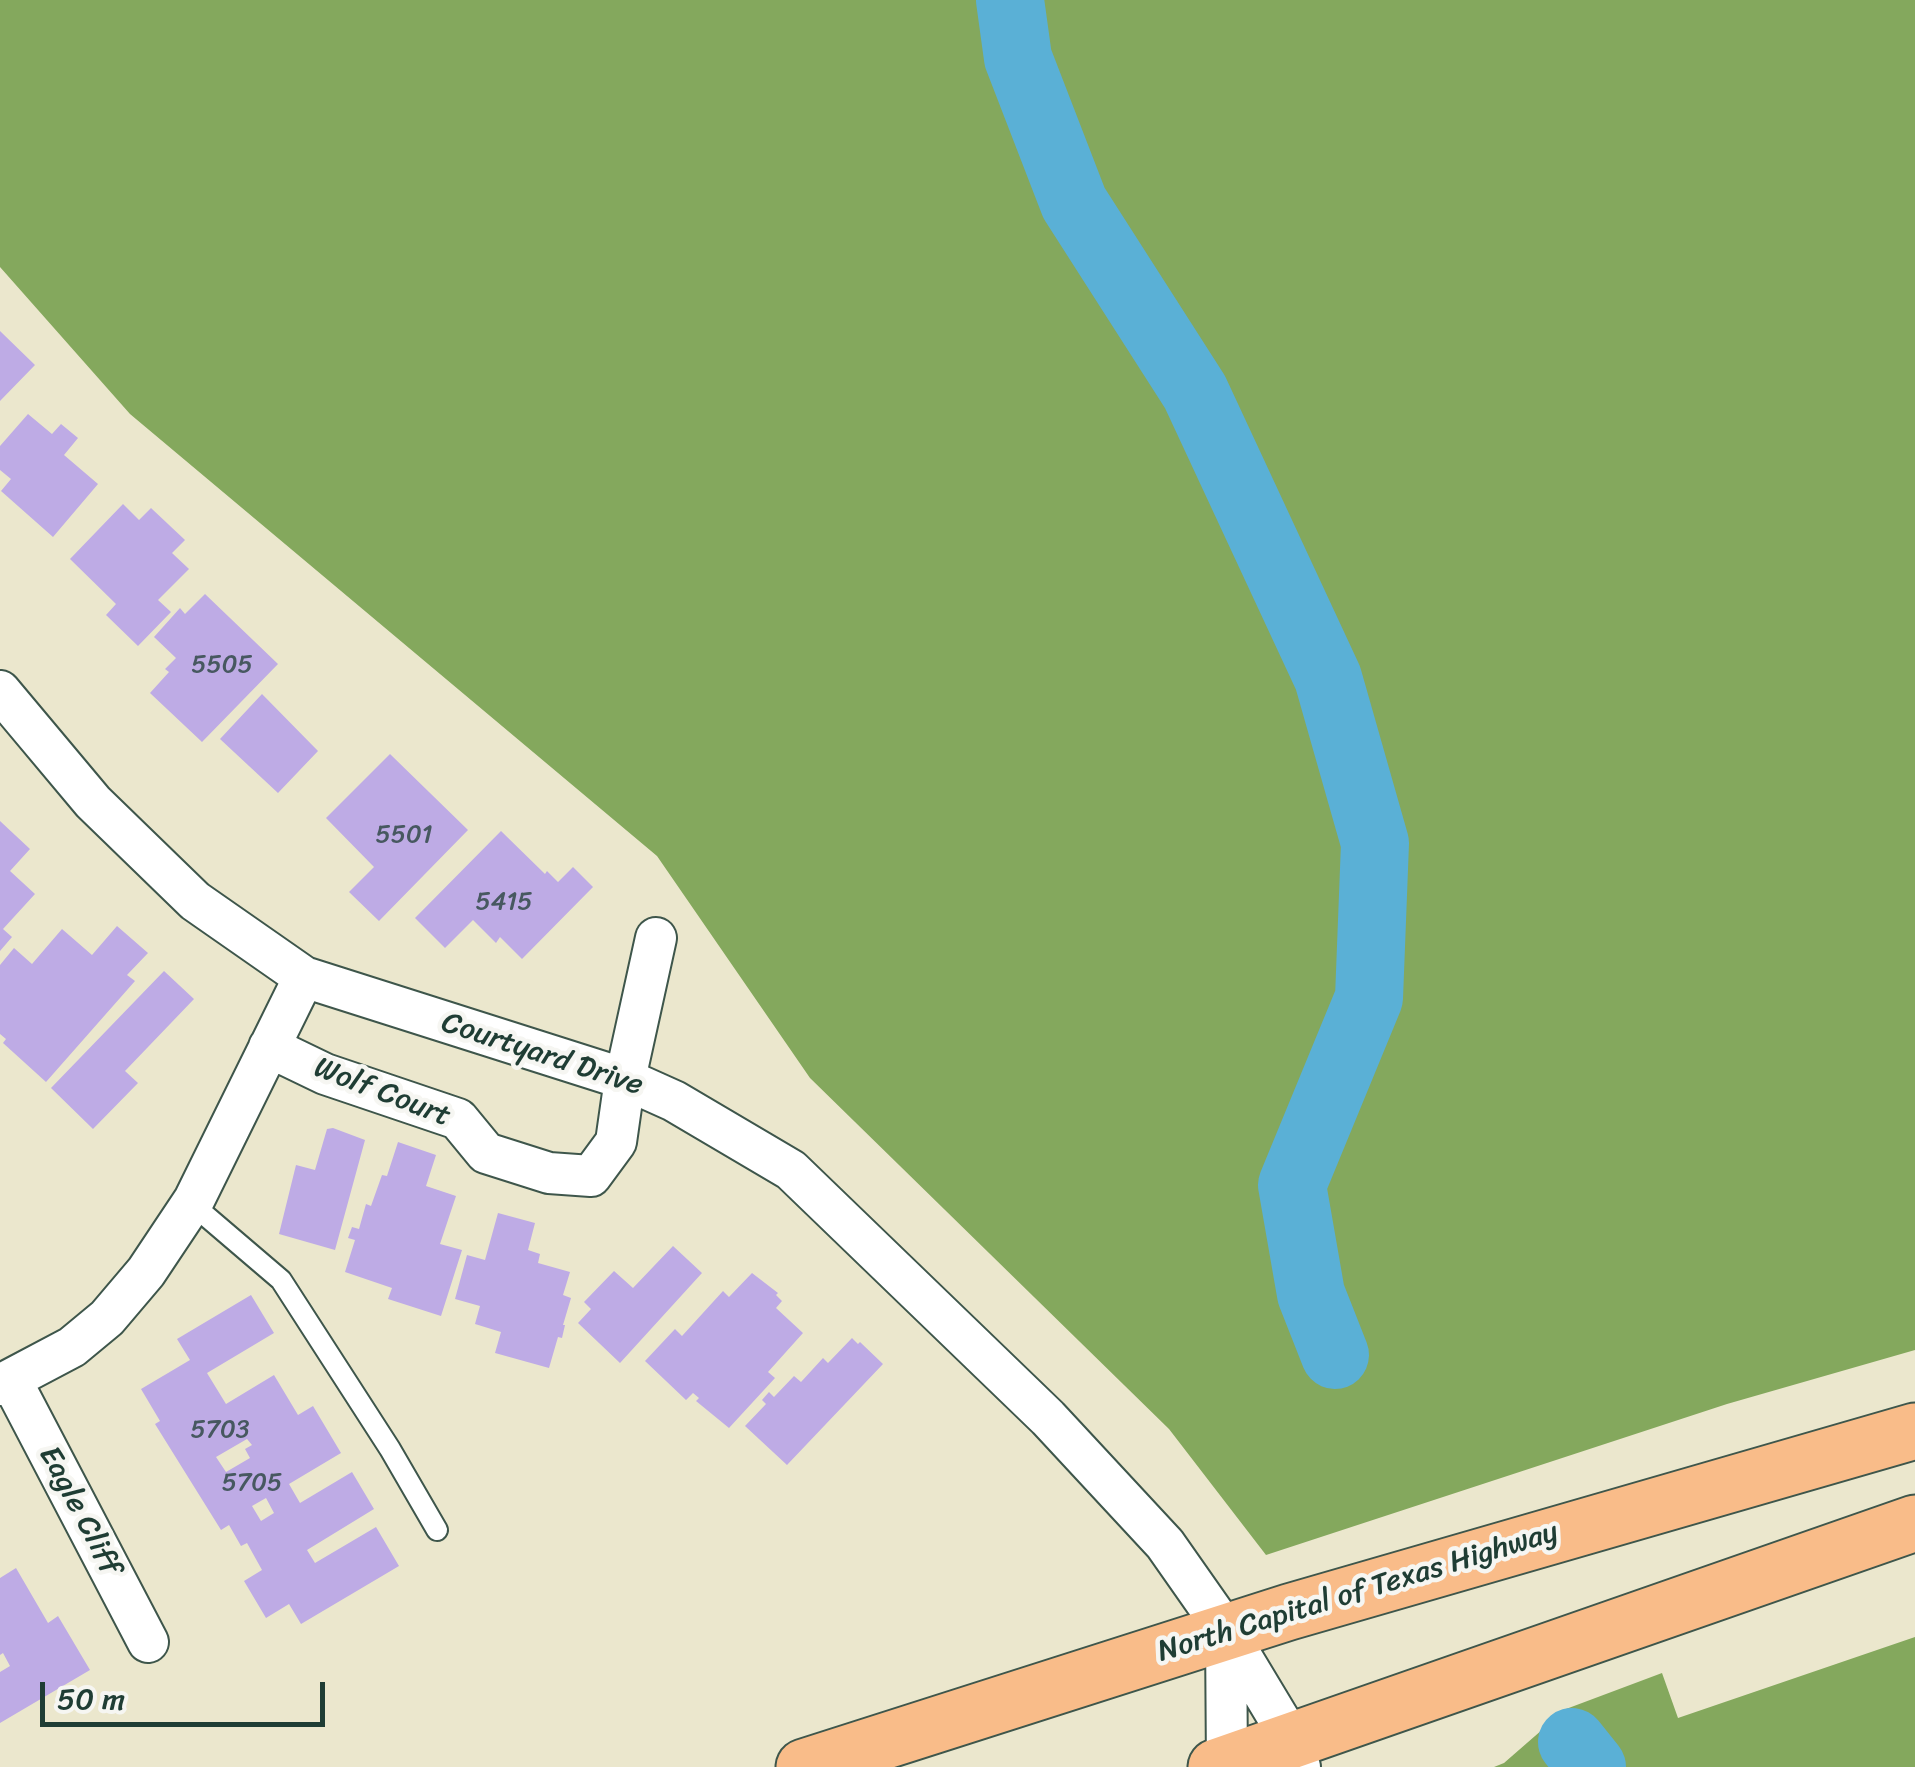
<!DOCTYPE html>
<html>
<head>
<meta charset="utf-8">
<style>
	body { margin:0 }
	#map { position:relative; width:1915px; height:1767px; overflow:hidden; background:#ebe7cd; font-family:Sriracha,sans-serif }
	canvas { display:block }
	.scale { position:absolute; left:40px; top:1682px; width:285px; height:45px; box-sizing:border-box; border:5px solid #1f3d34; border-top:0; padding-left:12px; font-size:30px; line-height:35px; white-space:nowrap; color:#1f3d34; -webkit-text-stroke:8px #f6f6f2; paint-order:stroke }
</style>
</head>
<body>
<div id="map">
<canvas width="1915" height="1767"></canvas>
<div class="scale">50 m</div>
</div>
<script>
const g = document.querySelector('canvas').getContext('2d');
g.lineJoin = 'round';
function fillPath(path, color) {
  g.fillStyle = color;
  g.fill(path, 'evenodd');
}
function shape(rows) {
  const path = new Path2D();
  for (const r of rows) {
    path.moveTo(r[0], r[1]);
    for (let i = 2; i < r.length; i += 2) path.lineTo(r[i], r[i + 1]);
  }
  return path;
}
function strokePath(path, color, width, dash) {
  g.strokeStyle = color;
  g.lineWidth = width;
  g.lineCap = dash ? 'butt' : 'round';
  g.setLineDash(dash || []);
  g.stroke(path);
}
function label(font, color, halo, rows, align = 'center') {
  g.font = font + ' Sriracha,sans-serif';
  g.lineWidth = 9;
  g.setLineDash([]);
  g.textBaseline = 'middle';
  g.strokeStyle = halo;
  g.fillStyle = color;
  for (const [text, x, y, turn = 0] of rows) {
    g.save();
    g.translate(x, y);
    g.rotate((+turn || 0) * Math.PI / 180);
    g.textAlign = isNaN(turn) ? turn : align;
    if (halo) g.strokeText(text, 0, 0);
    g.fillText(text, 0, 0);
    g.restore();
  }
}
const forest = shape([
	[0,0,1915,0,1915,1350,1727,1404,1266,1555,1169,1429,810,1078,657,856,130,414,0,267],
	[1915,1637,1915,1767,1494,1767,1504,1763,1566,1709,1662,1673,1678,1718]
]);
const river = shape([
	[1010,0,1018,58,1074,203,1195,392,1328,678,1375,843,1369,998,1292,1185,1311,1294,1335,1355],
	[1572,1742,1592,1767]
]);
const building = shape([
	[0,331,35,365,0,401],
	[28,414,52,434,61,424,78,438,64,455,98,484,53,537,1,491,11,479,0,470,0,446],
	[123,504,139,520,151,508,185,540,172,553,189,569,158,600,171,612,138,646,106,615,116,604,70,559],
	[205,594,278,664,202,742,150,693,169,672,165,669,176,658,154,637,180,608,185,614],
	[262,694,318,751,278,793,220,739],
	[390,754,468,830,379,921,349,892,374,867,326,818],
	[0,821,30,849,10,871,35,894,3,929,12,937,0,951],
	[501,831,545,874,547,871,558,882,573,867,593,887,522,959,500,937,496,943,473,920,445,948,415,918],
	[117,926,148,953,127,975,135,981,46,1082,3,1043,6,1039,0,1034,0,965,14,948,32,964,62,929,92,955],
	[164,971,194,999,125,1071,138,1083,93,1129,51,1088],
	[333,1128,365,1140,335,1250,279,1234,296,1165,315,1170,327,1129],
	[398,1142,436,1155,426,1186,456,1196,440,1244,462,1250,441,1316,388,1299,392,1288,345,1272,355,1240,348,1238,352,1227,359,1229,366,1204,371,1206,382,1175,387,1176],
	[498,1213,535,1223,528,1250,540,1254,538,1263,570,1272,563,1295,571,1298,563,1325,565,1325,562,1338,558,1337,549,1368,495,1353,501,1332,475,1324,480,1306,455,1299,467,1255,485,1260],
	[673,1246,702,1273,620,1363,578,1323,591,1309,584,1302,614,1271,633,1288],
	[752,1273,778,1293,776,1295,782,1301,776,1308,803,1333,768,1372,775,1378,729,1428,696,1401,699,1398,693,1393,686,1400,645,1361,675,1329,682,1336,723,1291,729,1297],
	[251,1295,274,1333,207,1373,226,1404,274,1375,298,1415,313,1406,341,1453,289,1484,300,1503,352,1472,374,1509,307,1550,315,1563,376,1527,399,1566,301,1624,289,1604,266,1618,244,1581,262,1570,247,1543,241,1546,229,1525,221,1530,155,1424,160,1421,141,1389,190,1360,177,1339],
	[247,1439,252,1445,245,1449,250,1458,226,1472,216,1457],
	[266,1498,274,1513,261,1521,252,1506],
	[852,1338,858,1344,860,1342,883,1364,787,1465,745,1426,766,1404,762,1400,769,1392,774,1397,794,1376,801,1382,823,1358,828,1363],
	[16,1568,48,1623,58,1616,90,1670,0,1723,0,1672,10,1666,3,1653,0,1655,0,1578]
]);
const lane = shape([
	[192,1204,281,1280,390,1449,437,1530]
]);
const street = shape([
	[0,691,93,802,195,901,304,977,625,1079,674,1101,791,1170,1048,1418,1165,1544,1226,1631,1291,1739,1300,1767],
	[269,1047,325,1074,458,1119,486,1153,549,1173,591,1176,616,1142,625,1079,656,938],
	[11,1380,148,1642],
	[0,1385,72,1347,107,1318,146,1272,194,1200,304,977],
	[1226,1631,1227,1767]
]);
const highway = shape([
	[804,1767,1289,1612,1915,1431],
	[1216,1767,1915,1523]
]);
const numberNames = [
	["5505",222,666],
	["5501",404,836],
	["5415",504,903],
	["5703",220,1431],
	["5705",252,1484]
];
const streetNames = [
	["Courtyard Drive",542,1055,18],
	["Wolf Court",382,1093,21],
	["Eagle Cliff",79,1511,62],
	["North Capital of Texas Highway",1358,1593,-17]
];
fillPath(forest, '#84a85d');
strokePath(river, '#5ab0d6', 68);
fillPath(building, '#beabe5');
strokePath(lane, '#3e564b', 24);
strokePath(street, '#3e564b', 44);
strokePath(highway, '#3e564b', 59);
strokePath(lane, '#fff', 20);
strokePath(street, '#fff', 40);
strokePath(highway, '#f9bc89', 55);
label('25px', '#475860', null, numberNames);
label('30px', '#1f3d34', '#f6f6f2', streetNames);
</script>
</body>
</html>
